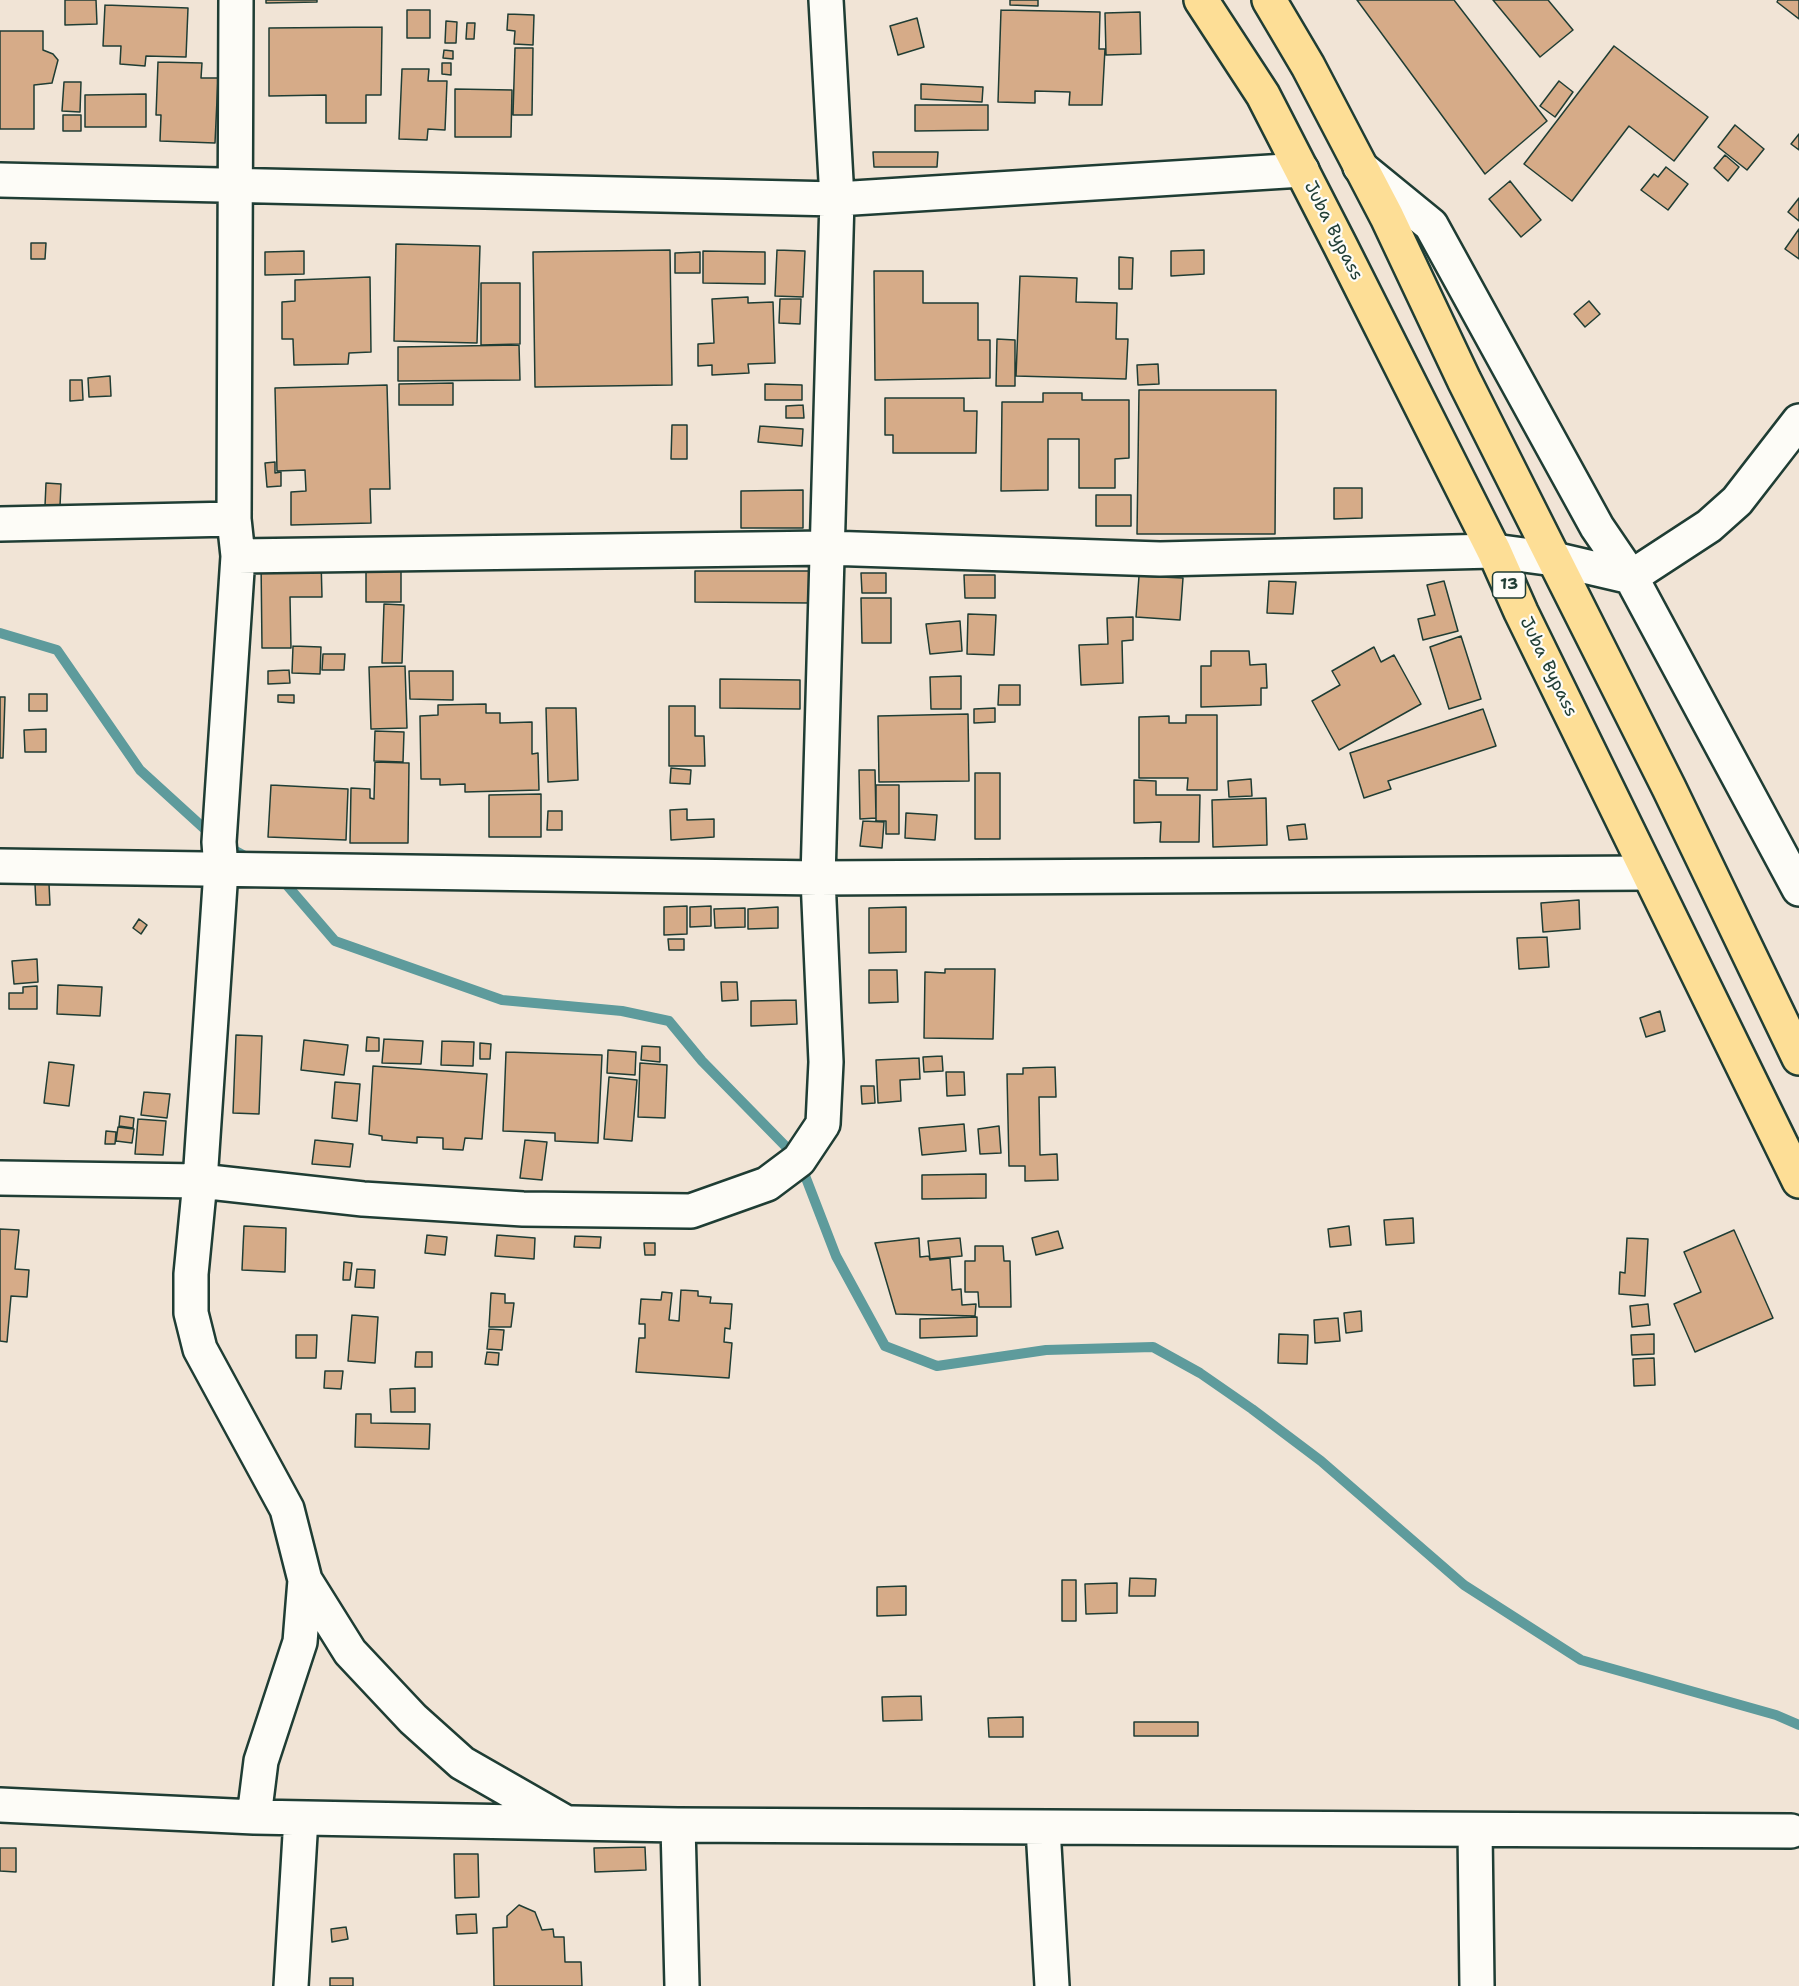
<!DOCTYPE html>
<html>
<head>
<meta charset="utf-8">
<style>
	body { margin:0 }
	canvas { display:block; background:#f1e4d6 }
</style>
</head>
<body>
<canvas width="1799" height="1986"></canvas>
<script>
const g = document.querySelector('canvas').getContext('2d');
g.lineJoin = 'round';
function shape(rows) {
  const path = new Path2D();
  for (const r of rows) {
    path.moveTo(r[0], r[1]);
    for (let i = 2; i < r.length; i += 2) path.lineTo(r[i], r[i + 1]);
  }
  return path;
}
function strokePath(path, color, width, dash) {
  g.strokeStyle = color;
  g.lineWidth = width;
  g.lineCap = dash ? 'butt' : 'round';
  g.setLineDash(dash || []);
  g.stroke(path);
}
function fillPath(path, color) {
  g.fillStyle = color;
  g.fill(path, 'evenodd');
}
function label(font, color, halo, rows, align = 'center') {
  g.font = font + ' "Shantell Sans",sans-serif';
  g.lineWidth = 4.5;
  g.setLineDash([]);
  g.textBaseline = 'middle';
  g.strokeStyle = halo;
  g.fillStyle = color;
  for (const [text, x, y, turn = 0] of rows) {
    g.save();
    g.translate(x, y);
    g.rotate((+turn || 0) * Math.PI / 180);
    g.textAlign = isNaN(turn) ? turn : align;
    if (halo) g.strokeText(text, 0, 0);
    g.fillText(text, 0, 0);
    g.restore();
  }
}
const stream = shape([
	[0,633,57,650,140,770,219,842,250,859],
	[279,876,335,941,502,1000,622,1011,669,1021,702,1061,799,1160,836,1256,885,1346,937,1366,1046,1350,1153,1347,1200,1373,1252,1409,1321,1461,1464,1585,1581,1660,1776,1715,1799,1725]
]);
const building = shape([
	[65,0,96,0,97,24,65,25,65,0],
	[266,0,317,0,317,2,266,3,266,0],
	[1010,0,1038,0,1038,6,1010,5,1010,0],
	[1357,0,1454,0,1547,121,1485,174,1357,0],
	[1493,0,1548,0,1573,30,1540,57,1493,0],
	[1778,0,1799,0,1799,19,1777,2,1778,0],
	[105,5,188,8,186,57,146,56,145,66,120,64,121,46,103,46,105,5],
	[407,10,430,10,430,38,407,38,407,10],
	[1001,10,1100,12,1099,49,1105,49,1102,105,1069,105,1070,92,1035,91,1035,103,998,102,1001,10],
	[1140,12,1141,54,1106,55,1105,13,1140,12],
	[508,14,534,15,533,45,514,44,515,31,507,30,508,14],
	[917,18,924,47,898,55,890,26,917,18],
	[446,21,457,22,456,43,445,43,446,21],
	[467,23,475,23,474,39,466,39,467,23],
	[382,27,381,95,366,95,366,123,326,123,326,95,269,96,269,28,382,27],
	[0,31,43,31,43,50,53,54,58,60,52,83,34,85,34,129,0,129,0,31],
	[1614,46,1708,117,1674,161,1629,126,1572,201,1524,164,1614,46],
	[515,48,533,48,532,115,513,115,515,48],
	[444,50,453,51,453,59,443,58,444,50],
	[158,62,202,63,201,78,218,78,215,143,160,141,161,115,156,115,158,62],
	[442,63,451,63,451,75,442,74,442,63],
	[402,69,429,69,428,81,447,81,445,130,428,129,427,140,399,139,402,69],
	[1559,81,1573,92,1555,117,1540,106,1559,81],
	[64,82,81,82,80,112,62,111,64,82],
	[921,84,983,87,982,102,921,99,921,84],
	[455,89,512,90,511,137,455,137,455,89],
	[146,94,146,127,85,127,85,95,146,94],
	[915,105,988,105,988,130,915,131,915,105],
	[63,115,81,115,81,131,63,131,63,115],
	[1735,125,1764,149,1747,170,1718,147,1735,125],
	[1799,134,1799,150,1791,144,1799,134],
	[873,152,938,152,937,167,874,167,873,152],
	[1725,155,1739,167,1728,181,1714,168,1725,155],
	[1666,167,1688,184,1668,210,1641,190,1654,174,1658,177,1666,167],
	[1510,181,1541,220,1521,237,1489,199,1510,181],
	[1799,198,1799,221,1788,212,1799,198],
	[1799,229,1799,259,1785,249,1799,229],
	[31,243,46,243,45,259,31,259,31,243],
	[396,244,480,246,477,343,394,341,396,244],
	[670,250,672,385,535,387,533,252,670,250],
	[777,250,805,251,803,297,775,296,777,250],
	[1204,250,1204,274,1171,276,1171,251,1204,250],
	[304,251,304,274,265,275,265,252,304,251],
	[703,251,765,252,765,284,703,283,703,251],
	[700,252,700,273,675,273,675,253,700,252],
	[1119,257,1133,258,1132,289,1119,289,1119,257],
	[874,271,923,271,923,303,978,303,978,340,990,340,990,378,875,380,874,271],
	[1020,276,1077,278,1076,302,1117,303,1116,339,1128,339,1126,379,1016,376,1020,276],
	[370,277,371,352,349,353,348,364,294,365,293,339,282,339,282,302,295,301,295,280,370,277],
	[481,283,520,283,520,344,481,345,481,283],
	[748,297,748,303,773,302,775,363,748,364,749,373,712,375,712,365,698,366,698,344,714,343,712,299,748,297],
	[780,299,801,299,800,324,779,323,780,299],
	[1589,301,1600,314,1585,327,1574,314,1589,301],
	[997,339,1015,340,1015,386,996,386,997,339],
	[519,345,520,380,398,381,398,347,519,345],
	[1158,364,1159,384,1138,385,1137,365,1158,364],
	[110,376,111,396,89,397,88,378,110,376],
	[70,380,82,380,83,400,70,401,70,380],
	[453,383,453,405,399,405,399,384,453,383],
	[765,384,802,385,802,400,765,400,765,384],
	[387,385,390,489,370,489,371,523,291,525,291,492,306,491,305,470,277,471,275,388,387,385],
	[1139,390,1276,390,1275,534,1137,534,1139,390],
	[1043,393,1082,393,1082,400,1129,400,1129,458,1115,459,1115,488,1079,488,1079,439,1048,439,1048,490,1001,491,1002,402,1043,402,1043,393],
	[885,398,964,398,964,411,977,411,976,453,893,453,893,435,885,435,885,398],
	[803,405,804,418,786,418,786,406,803,405],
	[672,425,687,425,687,459,671,459,672,425],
	[760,426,803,429,802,446,758,442,760,426],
	[275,462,275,473,281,472,281,486,267,487,265,463,275,462],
	[46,483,61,484,60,506,45,506,46,483],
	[1334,488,1362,488,1362,518,1334,519,1334,488],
	[803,490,803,528,741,528,741,491,803,490],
	[1096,495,1131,495,1131,526,1096,526,1096,495],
	[321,559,322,597,290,597,291,648,262,648,261,560,321,559],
	[366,564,401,564,401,602,366,602,366,564],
	[695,571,811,571,811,603,695,602,695,571],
	[861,573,886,573,886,593,862,593,861,573],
	[964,575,995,575,995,598,965,598,964,575],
	[1139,576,1183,578,1180,620,1136,617,1139,576],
	[1269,581,1296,582,1293,614,1267,613,1269,581],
	[1444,581,1458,631,1423,640,1418,619,1435,615,1427,585,1444,581],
	[861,598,891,598,891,643,862,643,861,598],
	[384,604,404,605,402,663,382,663,384,604],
	[968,614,996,615,994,655,967,654,968,614],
	[1133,617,1133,640,1122,641,1123,683,1081,685,1079,645,1108,644,1107,618,1133,617],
	[960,621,962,651,930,654,926,624,960,621],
	[1461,636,1481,699,1449,709,1430,647,1461,636],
	[293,646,321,647,320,674,292,673,293,646],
	[1374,647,1381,662,1394,655,1421,704,1339,750,1312,701,1340,685,1332,671,1374,647],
	[1211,651,1249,651,1250,665,1266,664,1267,688,1261,688,1261,705,1201,707,1201,666,1211,666,1211,651],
	[323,654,345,654,344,670,322,670,323,654],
	[405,666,407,728,371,729,369,667,405,666],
	[289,670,290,683,268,684,268,671,289,670],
	[409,671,453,671,453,700,410,699,409,671],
	[961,676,961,709,931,709,930,677,961,676],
	[720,679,800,680,800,709,720,708,720,679],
	[999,685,1020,685,1020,705,998,705,999,685],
	[29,694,47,694,47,711,29,711,29,694],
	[278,695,294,695,294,703,278,702,278,695],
	[0,697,5,697,3,758,0,758,0,697],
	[486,704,486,713,500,713,500,723,532,722,532,754,538,753,539,790,465,792,465,784,440,785,440,779,421,779,420,716,438,715,438,705,486,704],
	[669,706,695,706,695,736,704,736,705,766,669,766,669,706],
	[546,708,576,708,578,780,548,782,546,708],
	[995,708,995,722,974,723,974,709,995,708],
	[1483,709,1496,746,1388,781,1391,789,1364,798,1350,753,1483,709],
	[968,714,969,781,879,782,878,716,968,714],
	[1186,715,1217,715,1217,790,1187,790,1188,778,1139,778,1139,717,1169,716,1169,723,1186,723,1186,715],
	[46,729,46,752,25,752,24,730,46,729],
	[375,731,404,732,403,762,374,761,375,731],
	[375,762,409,763,408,843,350,843,351,788,370,789,370,798,374,799,375,762],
	[671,768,691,770,690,784,670,783,671,768],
	[859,770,875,770,876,818,860,819,859,770],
	[975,773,1000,773,1000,839,975,839,975,773],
	[1251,779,1252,796,1229,797,1228,781,1251,779],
	[1134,780,1156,781,1156,795,1200,795,1199,842,1160,842,1161,822,1134,823,1134,780],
	[271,785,348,789,346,840,268,837,271,785],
	[876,785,899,785,899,834,886,834,886,821,876,821,876,785],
	[541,794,541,837,489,837,489,795,541,794],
	[1266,798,1267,845,1213,847,1212,800,1266,798],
	[687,809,687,820,714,819,714,837,671,840,670,810,687,809],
	[548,811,562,811,562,830,547,830,548,811],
	[906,813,937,815,935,840,905,838,906,813],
	[863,821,884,822,882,848,860,846,863,821],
	[1305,824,1307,839,1289,840,1287,826,1305,824],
	[35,884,49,884,50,905,36,905,35,884],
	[1579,900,1580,929,1543,932,1541,903,1579,900],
	[687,906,687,934,664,935,664,907,687,906],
	[711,906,711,926,690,927,690,907,711,906],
	[778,907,778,928,748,929,748,909,778,907],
	[906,907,906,952,869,953,869,908,906,907],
	[745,908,745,927,715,928,714,909,745,908],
	[139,919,147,925,141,934,133,928,139,919],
	[1547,937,1549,967,1519,969,1517,938,1547,937],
	[668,939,684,939,684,950,669,950,668,939],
	[37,959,38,982,14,984,12,961,37,959],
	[945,969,995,969,993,1039,924,1038,925,972,945,973,945,969],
	[869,970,897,970,898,1002,869,1003,869,970],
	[721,982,737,982,738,1000,722,1001,721,982],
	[58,985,102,987,100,1016,57,1014,58,985],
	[37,986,37,1009,9,1009,9,993,23,993,23,987,37,986],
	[796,1000,797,1024,751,1026,751,1001,796,1000],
	[1660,1011,1665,1031,1646,1037,1640,1018,1660,1011],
	[236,1035,262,1036,259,1114,233,1113,236,1035],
	[367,1037,379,1038,379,1051,366,1051,367,1037],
	[384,1039,423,1041,421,1064,382,1063,384,1039],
	[304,1040,348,1045,344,1075,301,1070,304,1040],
	[442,1041,474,1042,473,1066,441,1065,442,1041],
	[480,1043,491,1044,490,1059,480,1059,480,1043],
	[642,1046,660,1047,660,1062,641,1060,642,1046],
	[608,1050,636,1052,635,1075,607,1073,608,1050],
	[506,1052,602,1055,598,1143,555,1141,555,1133,503,1131,506,1052],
	[942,1056,943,1071,924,1072,923,1057,942,1056],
	[919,1058,920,1079,900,1080,901,1101,878,1103,876,1060,919,1058],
	[49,1062,74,1065,69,1106,44,1103,49,1062],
	[640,1063,667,1065,665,1118,638,1117,640,1063],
	[373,1066,487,1074,482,1139,465,1138,463,1150,443,1149,443,1138,417,1137,417,1143,382,1140,382,1136,369,1134,373,1066],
	[1055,1067,1056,1097,1039,1097,1040,1155,1057,1154,1058,1180,1025,1181,1025,1166,1009,1166,1007,1074,1023,1074,1023,1068,1055,1067],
	[946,1072,964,1072,965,1095,947,1096,946,1072],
	[609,1077,637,1080,632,1141,604,1139,609,1077],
	[335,1082,360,1084,357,1121,332,1118,335,1082],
	[861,1086,874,1086,875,1103,862,1104,861,1086],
	[144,1092,170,1094,167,1118,141,1115,144,1092],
	[120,1116,134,1118,133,1128,119,1126,120,1116],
	[138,1119,166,1121,163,1155,135,1154,138,1119],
	[964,1124,966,1151,922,1155,919,1128,964,1124],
	[999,1126,1001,1153,980,1154,978,1129,999,1126],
	[118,1127,134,1129,132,1143,116,1141,118,1127],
	[106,1131,116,1132,115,1144,105,1144,106,1131],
	[315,1140,353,1144,350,1167,312,1164,315,1140],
	[525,1140,547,1142,542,1180,520,1178,525,1140],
	[986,1174,986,1198,922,1199,922,1175,986,1174],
	[1413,1218,1414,1243,1386,1245,1384,1220,1413,1218],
	[244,1226,286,1228,285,1272,242,1270,244,1226],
	[1349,1226,1351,1245,1330,1247,1328,1229,1349,1226],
	[0,1229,19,1230,15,1269,29,1270,27,1297,11,1296,7,1342,0,1341,0,1229],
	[1734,1230,1773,1318,1695,1352,1674,1304,1701,1292,1684,1252,1734,1230],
	[1058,1231,1063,1248,1036,1255,1032,1238,1058,1231],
	[427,1235,447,1237,445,1255,425,1253,427,1235],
	[497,1235,535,1238,534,1259,495,1256,497,1235],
	[575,1236,601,1237,600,1248,574,1247,575,1236],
	[919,1238,920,1257,929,1256,930,1260,950,1258,952,1290,961,1289,962,1305,976,1304,975,1316,896,1314,875,1243,919,1238],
	[960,1238,962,1256,930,1259,928,1241,960,1238],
	[1627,1238,1648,1239,1645,1296,1619,1294,1620,1272,1625,1273,1627,1238],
	[644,1243,655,1243,655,1255,645,1255,644,1243],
	[975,1246,1003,1246,1004,1261,1010,1261,1011,1307,979,1307,978,1292,965,1292,965,1261,975,1261,975,1246],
	[344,1262,352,1263,350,1280,343,1280,344,1262],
	[357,1269,375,1270,374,1288,355,1287,357,1269],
	[681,1290,698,1291,698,1296,711,1297,710,1303,732,1304,730,1329,725,1328,724,1342,732,1343,729,1378,636,1372,639,1338,645,1338,645,1324,639,1324,641,1299,661,1300,662,1292,672,1293,669,1320,679,1321,681,1290],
	[491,1293,505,1294,505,1303,514,1303,511,1327,489,1327,491,1293],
	[1648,1304,1650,1325,1632,1327,1630,1306,1648,1304],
	[1361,1311,1362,1331,1346,1333,1344,1313,1361,1311],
	[352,1315,378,1317,375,1363,348,1361,352,1315],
	[977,1317,977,1336,920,1338,920,1319,977,1317],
	[1338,1318,1340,1341,1315,1343,1314,1320,1338,1318],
	[489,1329,504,1330,502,1350,487,1349,489,1329],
	[1279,1334,1308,1335,1307,1364,1278,1363,1279,1334],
	[1654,1334,1654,1354,1632,1355,1631,1335,1654,1334],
	[296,1335,317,1335,316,1358,296,1358,296,1335],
	[416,1352,432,1352,432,1367,415,1367,416,1352],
	[487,1352,499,1353,498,1365,485,1364,487,1352],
	[1654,1358,1655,1385,1634,1386,1633,1359,1654,1358],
	[325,1371,343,1371,341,1389,324,1388,325,1371],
	[415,1388,415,1412,391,1412,390,1389,415,1388],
	[356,1414,371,1414,371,1423,430,1424,429,1449,355,1447,356,1414],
	[1130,1578,1156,1579,1155,1596,1129,1596,1130,1578],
	[1062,1580,1076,1580,1076,1621,1062,1621,1062,1580],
	[1117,1583,1117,1613,1086,1614,1085,1584,1117,1583],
	[906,1586,906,1615,877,1616,877,1587,906,1586],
	[921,1696,922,1720,883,1721,882,1697,921,1696],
	[1023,1717,1023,1737,989,1737,988,1718,1023,1717],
	[1134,1722,1198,1722,1198,1736,1134,1736,1134,1722],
	[645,1847,646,1870,595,1872,594,1848,645,1847],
	[0,1848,16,1848,16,1872,0,1871,0,1848],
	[454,1854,478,1854,479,1897,455,1898,454,1854],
	[519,1905,535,1912,542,1930,553,1929,554,1937,564,1937,565,1962,581,1962,582,1986,494,1986,493,1928,507,1927,507,1916,519,1905],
	[476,1914,477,1933,457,1934,456,1915,476,1914],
	[346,1927,348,1939,332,1942,331,1929,346,1927],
	[330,1978,353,1978,353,1986,330,1986,330,1978]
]);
const minor = shape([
	[236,0,234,519,238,556,219,842,221,870,200,1181,191,1274,191,1313,200,1349,287,1509,305,1580,300,1642,261,1761,254,1817],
	[1360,167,1431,225,1597,527,1631,577,1799,889],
	[0,180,837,199,1302,170],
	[0,524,234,519],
	[238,556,826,548,1160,559,1494,551,1554,559,1631,577,1709,526,1737,501,1799,421],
	[0,866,818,878,1648,873],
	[0,1178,200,1181,363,1199,523,1209,691,1211,767,1184,799,1160,823,1124,826,1062,818,878,837,199,826,0],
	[305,1580,350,1652,413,1719,462,1763,565,1822],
	[0,1805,254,1817,678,1825,1791,1831],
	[678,1825,682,1986],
	[1043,1828,1052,1986],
	[1475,1830,1477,1986],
	[291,1986,301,1818]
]);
const major = shape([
	[1201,0,1263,95,1340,245,1494,551,1521,612,1799,1181],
	[1269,0,1308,66,1387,217,1464,380,1669,788,1799,1058]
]);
const shields = [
	[1509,585,33]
];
const shieldNames = [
	["13",1509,585]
];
const streetNames = [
	["Juba Bypass",1333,231,63],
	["Juba Bypass",1548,667,64]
];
strokePath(stream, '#5e9b9c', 10);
fillPath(building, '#d6ab88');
strokePath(building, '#1f3d34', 1.5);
strokePath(minor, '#1f3d34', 38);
strokePath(major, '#1f3d34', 38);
strokePath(minor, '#fdfcf7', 33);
strokePath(major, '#fdde96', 33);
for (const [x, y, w] of shields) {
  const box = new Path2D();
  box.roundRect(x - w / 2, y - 13, w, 26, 4.5);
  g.fillStyle = '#fdfcf7';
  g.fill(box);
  strokePath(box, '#1f3d34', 1.5);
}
label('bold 16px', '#1f3d34', null, shieldNames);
label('18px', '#1f3d34', '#fdfcf7', streetNames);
</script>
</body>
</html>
